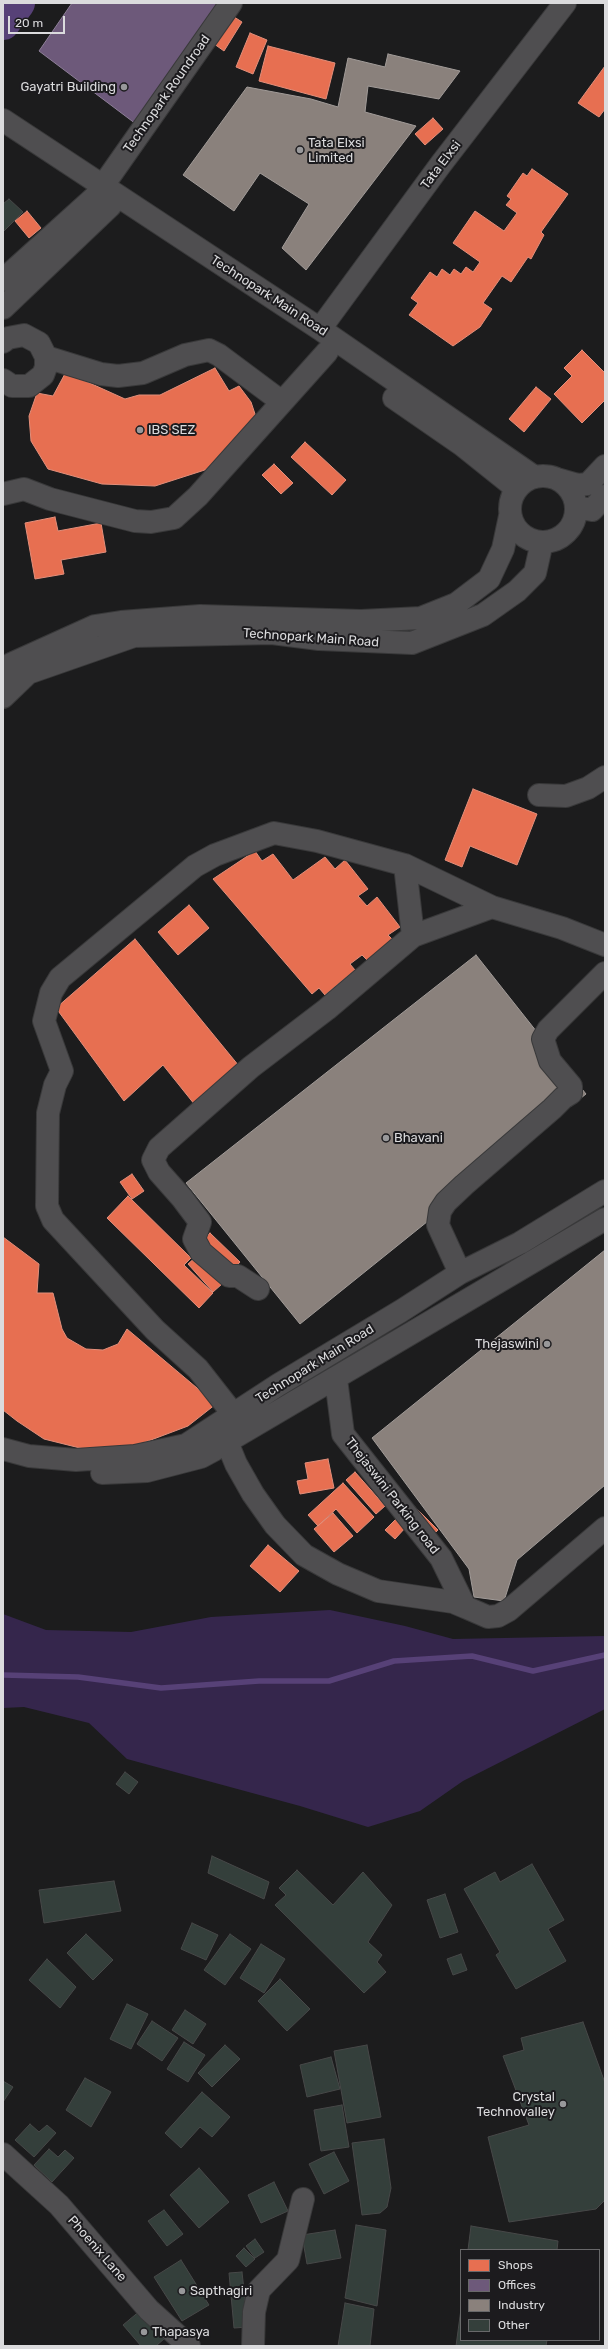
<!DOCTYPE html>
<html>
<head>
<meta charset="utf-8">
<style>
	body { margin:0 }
	#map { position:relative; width:608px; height:2349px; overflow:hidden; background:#1c1c1d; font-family:Rubik,sans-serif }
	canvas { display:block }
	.frame { position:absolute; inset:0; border:4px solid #dbdbdd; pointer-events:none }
	.legend { position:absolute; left:460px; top:2249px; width:140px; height:92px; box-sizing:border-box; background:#1c1b1e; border:1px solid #68686a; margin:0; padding:5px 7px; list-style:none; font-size:12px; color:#dbdbdd }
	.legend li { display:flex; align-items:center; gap:8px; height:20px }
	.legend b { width:20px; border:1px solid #68686a }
	.scale { position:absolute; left:8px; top:16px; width:57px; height:18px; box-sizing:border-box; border:2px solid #dbdbdd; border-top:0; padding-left:5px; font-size:12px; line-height:14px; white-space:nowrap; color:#dbdbdd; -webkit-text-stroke:3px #1c1b1e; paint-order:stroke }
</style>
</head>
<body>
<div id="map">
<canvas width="608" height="2349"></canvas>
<div class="frame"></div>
<ul class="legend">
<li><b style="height:11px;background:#e76f51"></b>Shops</li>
<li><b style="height:11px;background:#6d597a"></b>Offices</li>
<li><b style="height:11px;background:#8a817c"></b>Industry</li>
<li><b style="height:11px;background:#343f3b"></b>Other</li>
</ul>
<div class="scale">20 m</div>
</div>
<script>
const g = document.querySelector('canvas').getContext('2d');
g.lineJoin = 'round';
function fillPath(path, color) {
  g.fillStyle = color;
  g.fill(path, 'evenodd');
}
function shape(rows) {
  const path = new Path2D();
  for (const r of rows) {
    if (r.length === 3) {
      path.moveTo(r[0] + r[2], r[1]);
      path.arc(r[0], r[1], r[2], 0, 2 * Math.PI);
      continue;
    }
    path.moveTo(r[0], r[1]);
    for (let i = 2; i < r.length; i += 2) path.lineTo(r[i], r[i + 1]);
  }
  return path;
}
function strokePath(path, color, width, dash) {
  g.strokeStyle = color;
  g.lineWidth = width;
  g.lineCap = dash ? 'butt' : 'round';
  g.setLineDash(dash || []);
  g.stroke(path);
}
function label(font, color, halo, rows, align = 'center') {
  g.font = font + ' Rubik,sans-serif';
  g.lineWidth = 4;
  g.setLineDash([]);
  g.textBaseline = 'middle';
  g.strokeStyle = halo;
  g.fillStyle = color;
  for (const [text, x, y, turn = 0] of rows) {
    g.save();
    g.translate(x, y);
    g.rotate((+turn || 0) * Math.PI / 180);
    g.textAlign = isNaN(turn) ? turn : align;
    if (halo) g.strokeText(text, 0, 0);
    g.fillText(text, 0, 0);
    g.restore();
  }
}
const green = shape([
	[330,1610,405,1626,453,1639,605,1636,605,1709,463,1781,420,1811,368,1827,300,1806,127,1759,89,1723,24,1707,3,1708,3,1614,46,1630,131,1632,211,1617]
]);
const shops = shape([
	[228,13,242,22,224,51,210,41,228,13],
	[250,33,267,40,253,74,236,67,250,33],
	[268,46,335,63,326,99,259,81,268,46],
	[605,66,605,109,599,117,578,103,605,66],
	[433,118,443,129,425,145,415,134,433,118],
	[532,169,568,194,541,232,544,235,531,259,528,257,511,282,502,276,483,303,492,309,480,327,453,346,409,315,418,303,411,298,430,272,437,277,442,269,450,275,454,269,461,274,466,267,473,272,480,262,453,243,475,211,504,231,517,213,506,205,511,199,507,196,523,173,527,176,532,169],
	[27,211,41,228,29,238,15,221,27,211],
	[582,350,605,373,605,400,582,423,554,394,572,376,564,368,582,350],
	[215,368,229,391,239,386,251,402,257,420,211,468,155,486,102,484,48,469,31,441,29,416,37,393,53,396,67,370,83,380,125,399,139,395,160,395,215,368],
	[536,387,551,399,524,432,509,419,536,387],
	[305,442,346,480,332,495,291,457,305,442],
	[274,464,293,483,281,494,262,475,274,464],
	[55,517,58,531,101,523,106,552,61,560,64,574,35,579,25,523,55,517],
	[473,789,537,814,517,865,470,846,462,867,445,860,473,789],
	[255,851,262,861,273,854,293,880,325,857,335,869,345,860,368,889,358,896,367,906,377,897,400,927,388,935,394,941,369,962,362,955,350,964,355,970,325,995,319,988,312,994,213,879,255,851],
	[189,905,209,928,178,955,158,932,189,905],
	[135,939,239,1066,195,1105,163,1065,124,1101,56,1008,135,939],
	[132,1174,144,1191,132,1199,120,1182,132,1174],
	[128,1196,191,1258,184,1265,213,1293,199,1308,107,1218,128,1196],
	[210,1233,240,1262,231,1272,200,1243,210,1233],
	[3,1237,39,1264,37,1293,53,1293,62,1329,67,1338,86,1349,103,1350,118,1344,127,1329,216,1404,188,1426,135,1446,88,1450,44,1439,17,1421,3,1410,3,1237],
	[197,1256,222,1284,213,1292,188,1264,197,1256],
	[328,1459,334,1488,300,1494,297,1481,308,1479,305,1463,328,1459],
	[355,1472,385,1506,376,1514,346,1480,355,1472],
	[343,1483,374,1517,357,1533,336,1509,318,1526,308,1515,343,1483],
	[415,1507,438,1530,431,1537,415,1507],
	[333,1513,353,1536,334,1552,314,1529,333,1513],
	[397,1518,406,1527,395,1539,385,1530,397,1518],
	[268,1545,299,1571,280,1592,250,1566,268,1545]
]);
const offices = shape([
	[72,3,218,3,136,124,39,51,72,3]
]);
const industry = shape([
	[388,54,460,71,439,99,368,86,365,112,416,126,306,270,282,248,309,204,260,173,234,211,183,175,247,87,311,99,338,107,348,58,385,67,388,54],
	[476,955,586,1094,300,1324,186,1183,476,955],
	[605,1250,605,1485,517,1560,504,1601,474,1597,469,1569,372,1438,605,1250]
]);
const stream = shape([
	[3,1675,78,1677,161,1688,259,1681,329,1681,394,1661,472,1656,533,1671,605,1655]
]);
const river = shape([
	[3,23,18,3]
]);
const building = shape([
	[9,199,23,212,3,232,3,204,9,199],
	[125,1772,138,1782,129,1794,116,1784,125,1772],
	[212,1856,269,1882,264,1899,208,1873,212,1856],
	[532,1864,564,1920,548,1929,566,1961,516,1989,496,1955,500,1952,464,1889,495,1872,500,1882,532,1864],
	[297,1870,333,1905,363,1872,392,1905,368,1942,382,1955,377,1962,386,1972,364,1993,275,1905,286,1895,279,1888,297,1870],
	[114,1881,121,1911,44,1923,39,1890,114,1881],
	[445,1894,458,1932,440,1938,427,1900,445,1894],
	[192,1923,218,1935,206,1960,181,1949,192,1923],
	[86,1934,113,1960,93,1980,67,1953,86,1934],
	[230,1934,251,1949,225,1985,204,1970,230,1934],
	[261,1944,285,1959,264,1993,240,1978,261,1944],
	[461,1954,467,1970,453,1975,447,1959,461,1954],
	[47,1959,76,1987,60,2008,29,1980,47,1959],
	[280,1979,310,2009,287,2031,258,2001,280,1979],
	[127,2004,148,2014,131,2049,110,2039,127,2004],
	[185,2010,206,2024,193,2044,172,2030,185,2010],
	[152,2021,178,2038,162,2061,137,2044,152,2021],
	[583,2022,605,2083,605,2200,596,2209,509,2222,488,2137,529,2125,503,2056,524,2050,521,2038,583,2022],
	[184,2042,205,2055,188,2082,167,2069,184,2042],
	[225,2045,240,2059,212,2087,198,2073,225,2045],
	[367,2045,381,2117,347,2123,334,2051,367,2045],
	[331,2057,340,2089,307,2097,300,2065,331,2057],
	[85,2078,111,2092,91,2127,66,2110,85,2078],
	[3,2081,13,2087,3,2102,3,2081],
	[202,2092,230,2117,212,2137,200,2127,181,2148,165,2133,202,2092],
	[342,2105,349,2147,321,2151,314,2110,342,2105],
	[30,2124,39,2132,47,2125,56,2133,34,2157,15,2140,30,2124],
	[384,2139,391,2188,387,2207,380,2213,362,2215,352,2143,384,2139],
	[49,2149,58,2157,65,2150,74,2158,52,2182,34,2165,49,2149],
	[334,2152,349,2181,324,2194,309,2164,334,2152],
	[199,2168,229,2202,199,2228,170,2195,199,2168],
	[274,2182,288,2211,261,2223,248,2195,274,2182],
	[164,2210,183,2234,167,2246,148,2221,164,2210],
	[356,2225,386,2230,377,2306,345,2298,356,2225],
	[471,2226,558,2241,557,2250,468,2250,471,2226],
	[335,2230,341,2258,307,2264,302,2235,335,2230],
	[255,2239,264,2252,255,2258,246,2246,255,2239],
	[244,2248,255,2259,246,2267,236,2256,244,2248],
	[181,2260,209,2305,182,2321,154,2277,181,2260],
	[242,2272,248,2327,234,2328,229,2273,242,2272],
	[345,2303,374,2309,370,2346,338,2346,345,2303],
	[461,2309,461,2340,547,2340,546,2346,456,2346,461,2309],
	[141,2310,165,2338,156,2346,141,2346,123,2325,141,2310]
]);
const minor = shape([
	[3,120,320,329,533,476],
	[3,280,95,197,231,3],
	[3,308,110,206,117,196],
	[320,329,441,164,565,3],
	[3,342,8,338,24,335,39,343,46,357,46,367,43,375,29,386,12,386,3,380],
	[46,357,101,374,118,376,143,373,185,355,209,350,219,355,282,402],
	[394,398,462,445,517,489],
	[543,509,33],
	[557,479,578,485,588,484,605,466],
	[3,494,24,489,50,499,135,521,151,522,174,518,198,496,327,352],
	[576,507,592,510,605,496],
	[3,674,11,664,95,626,121,622,200,616,361,621,421,618,456,604,489,579,503,549,510,516],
	[3,697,28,673,134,636,272,633,319,639,412,643,483,615,517,591,535,573,542,542],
	[539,795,566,796,588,788,605,777],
	[405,865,413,936],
	[460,1273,438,1225,440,1211,446,1202,464,1185,552,1109,563,1098,571,1093,571,1086,550,1061,543,1039,548,1030,605,973],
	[258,1289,238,1276,229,1276,201,1252,194,1239,200,1222,182,1198,159,1172,153,1160,159,1148,251,1067,327,1009,413,936,492,907],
	[234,1415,198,1369,155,1330,53,1220,47,1206,48,1113,55,1085,62,1071,44,1021,51,993,60,978,195,866,215,855,274,833,317,841,405,865,492,907,562,928,605,945],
	[227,1442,236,1464,253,1494,275,1525,304,1555,338,1574,378,1591,453,1602,465,1607,441,1558,343,1434,336,1379],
	[3,1449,29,1456,76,1460,135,1456,186,1445,278,1385,401,1311,460,1273,520,1243,605,1191],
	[201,1457,605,1219],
	[102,1473,147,1471,201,1457,214,1450],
	[465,1607,488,1617,498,1616,509,1610,605,1528],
	[3,2154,59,2205,149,2310,189,2346],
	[253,2346,254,2312,259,2290,288,2260,303,2199]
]);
const markers = [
	[124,87,4,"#98989a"],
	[300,150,4,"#98989a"],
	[140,430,4,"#98989a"],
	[386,1138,4,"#98989a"],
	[547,1344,4,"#98989a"],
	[563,2104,4,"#98989a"],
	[182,2291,4,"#98989a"],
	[144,2332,4,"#98989a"]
];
const poiNames = [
	["Gayatri Building",116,87,"right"],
	["Tata Elxsi",308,143],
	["Limited",308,158],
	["IBS SEZ",148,430],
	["Bhavani",394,1138],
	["Thejaswini",539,1344,"right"],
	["Crystal",555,2097,"right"],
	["Technovalley",555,2112,"right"],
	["Sapthagiri",190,2291],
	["Thapasya",152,2332]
];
const streetNames = [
	["Technopark Roundroad",167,94,-55],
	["Tata Elxsi",441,165,-53],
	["Technopark Main Road",269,296,33],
	["Technopark Main Road",311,638,4],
	["Technopark Main Road",315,1364,-32],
	["Thejaswini Parking road",392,1496,52],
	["Phoenix Lane",97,2249,49]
];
fillPath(green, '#35264c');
fillPath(shops, '#e76f51');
strokePath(shops, '#e38f7b', 1);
fillPath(offices, '#6d597a');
strokePath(offices, '#8e8098', 1);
fillPath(industry, '#8a817c');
strokePath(industry, '#a29c99', 1);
strokePath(stream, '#574177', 5.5);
strokePath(river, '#574177', 34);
fillPath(building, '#343f3b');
strokePath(building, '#474848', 1);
strokePath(minor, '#39393a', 24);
strokePath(minor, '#4f4e50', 22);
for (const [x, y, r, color] of markers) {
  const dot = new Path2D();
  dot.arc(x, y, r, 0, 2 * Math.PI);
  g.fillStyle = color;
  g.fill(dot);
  strokePath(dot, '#1c1b1e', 1.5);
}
label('13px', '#dbdbdd', '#1c1b1e', poiNames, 'left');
label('13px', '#dbdbdd', '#1c1b1e', streetNames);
</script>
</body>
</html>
